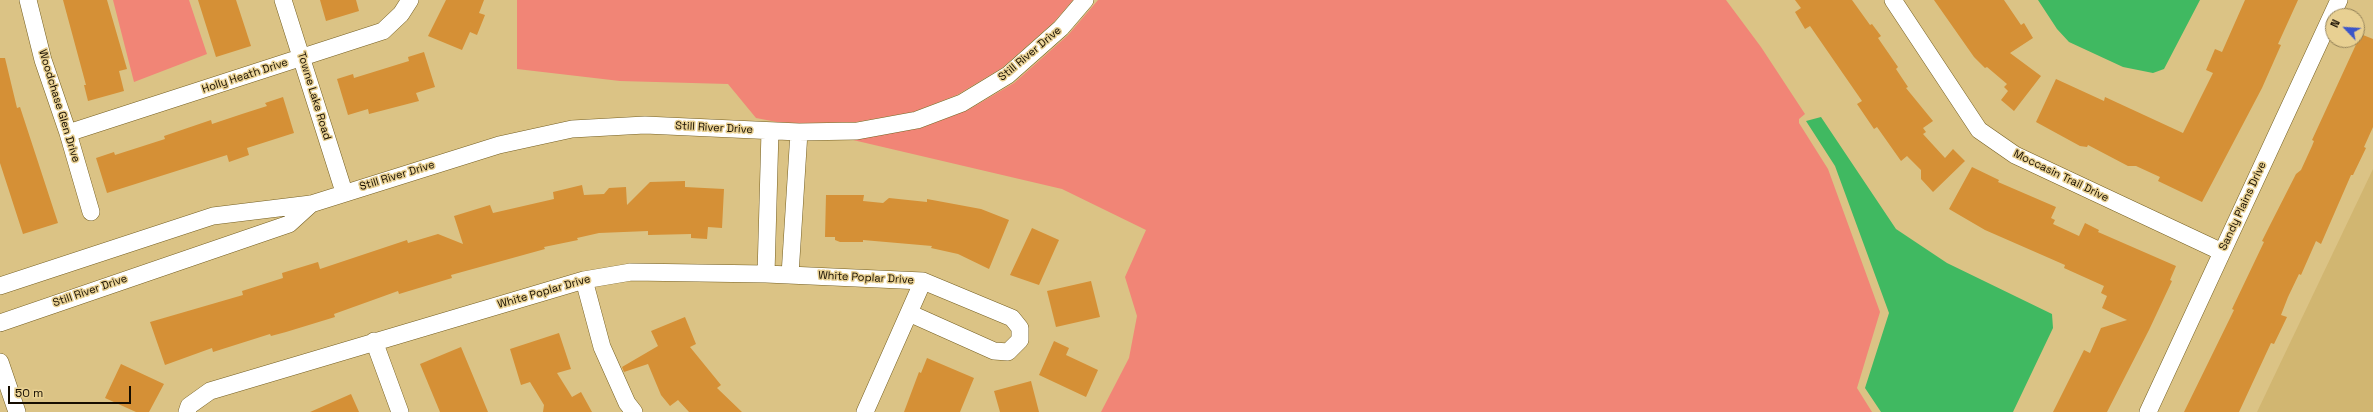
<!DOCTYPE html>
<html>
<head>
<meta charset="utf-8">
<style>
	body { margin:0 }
	#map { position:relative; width:2373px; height:412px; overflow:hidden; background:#dbc385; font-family:"Space Grotesk",sans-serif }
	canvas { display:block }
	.north { position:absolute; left:2325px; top:8px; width:40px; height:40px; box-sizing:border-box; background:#e8d092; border:1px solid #948258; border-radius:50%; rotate:295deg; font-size:11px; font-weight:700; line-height:16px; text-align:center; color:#160d00 }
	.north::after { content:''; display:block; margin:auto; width:14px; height:18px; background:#3b55c8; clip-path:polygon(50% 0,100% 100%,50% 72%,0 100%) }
	.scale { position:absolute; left:8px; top:386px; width:123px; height:18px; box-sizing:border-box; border:2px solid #160d00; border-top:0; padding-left:5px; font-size:12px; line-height:14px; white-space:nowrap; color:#160d00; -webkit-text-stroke:3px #e8d092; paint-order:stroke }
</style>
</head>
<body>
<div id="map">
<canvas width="2373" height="412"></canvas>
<div class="north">N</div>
<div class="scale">50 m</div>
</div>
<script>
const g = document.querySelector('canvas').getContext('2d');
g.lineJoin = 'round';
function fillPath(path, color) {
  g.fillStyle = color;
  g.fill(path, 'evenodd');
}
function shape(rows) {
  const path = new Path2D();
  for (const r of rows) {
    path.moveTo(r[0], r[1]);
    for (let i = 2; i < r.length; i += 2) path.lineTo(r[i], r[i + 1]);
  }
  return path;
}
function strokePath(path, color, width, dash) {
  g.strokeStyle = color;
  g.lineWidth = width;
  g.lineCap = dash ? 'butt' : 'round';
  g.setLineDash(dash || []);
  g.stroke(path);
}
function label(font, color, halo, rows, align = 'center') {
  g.font = font + ' "Space Grotesk",sans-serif';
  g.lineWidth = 3;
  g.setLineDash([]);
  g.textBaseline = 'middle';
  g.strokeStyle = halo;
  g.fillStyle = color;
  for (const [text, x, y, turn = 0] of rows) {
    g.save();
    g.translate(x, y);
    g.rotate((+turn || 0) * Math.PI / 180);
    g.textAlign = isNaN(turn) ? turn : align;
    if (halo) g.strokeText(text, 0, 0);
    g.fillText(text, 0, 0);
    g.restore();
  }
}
const built = shape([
	[2373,169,2373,412,2257,412]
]);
const green = shape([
	[113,0,189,0,207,54,134,82],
	[517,0,1073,0,1054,22,1002,68,957,95,913,112,856,122,799,123,777,122,756,118,728,84,620,81,517,69],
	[1098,0,1726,0,1761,47,1805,114,1799,119,1799,123,1828,169,1880,312,1857,388,1872,412,1101,412,1129,358,1137,316,1125,277,1146,230,1062,189,853,140,921,128,968,110,1014,83,1068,35]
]);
const water = shape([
	[2038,0,2200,0,2164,69,2153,73,2123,67,2069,42,2057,29],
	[1821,117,1896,229,1947,263,2052,314,2053,328,2013,412,1881,412,1865,388,1889,313,1835,166,1806,121]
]);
const building = shape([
	[63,0,107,0,127,69,119,71,124,91,88,101,84,85,86,85],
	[198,0,236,0,251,46,216,57],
	[320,0,356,0,359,11,326,21],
	[446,0,484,0,479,13,485,15,477,35,470,32,462,50,428,36],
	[1795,0,1852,0,1870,25,1872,24,1881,36,1878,38,1898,67,1896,69,1908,87,1906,88,1933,121,1923,128,1926,132,1923,134,1945,158,1953,149,1965,161,1933,192,1921,179,1921,170,1907,156,1901,161,1877,127,1874,129,1857,104,1862,101,1810,26,1805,29,1795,12,1801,8],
	[1934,0,2004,0,2021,25,2024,23,2033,38,2010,53,2041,76,2014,111,2001,100,2008,91,2004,87,2007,84,1987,67,1985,68,1974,57],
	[2245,0,2298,0,2278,44,2281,45,2262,88,2202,202,2158,181,2160,177,2136,166,2128,166,2088,145,2087,147,2080,146,2036,122,2056,79,2104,101,2105,97,2183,133,2213,73,2206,70,2215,49,2222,52],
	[2363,35,2373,39,2373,127,2364,147,2366,148,2353,175,2351,175,2321,244,2316,241,2301,275,2299,274,2288,297,2281,315,2287,317,2274,344,2271,343,2239,412,2184,412,2234,310,2232,309,2264,242,2262,241,2269,227,2296,174,2301,170,2312,146,2314,141,2312,140,2359,38,2361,39],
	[424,52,435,87,416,93,419,101,369,114,368,109,348,115,337,79,353,74,354,78,409,61,408,57],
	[0,58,5,58,17,108,20,107,58,223,23,234,0,163],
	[283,97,294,133,247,148,249,155,229,162,227,155,107,193,96,158,114,152,115,155,165,139,164,136,211,120,212,124,242,114,267,106,265,103],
	[1972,167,1999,180,1998,182,2056,207,2051,218,2055,220,2053,224,2079,236,2085,223,2099,230,2098,232,2176,266,2170,280,2172,281,2149,330,2107,412,2053,412,2084,350,2090,353,2101,328,2127,320,2102,308,2107,296,2101,293,2104,286,2064,268,2065,265,1985,230,1949,209],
	[685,181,685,187,724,189,722,228,708,227,707,239,691,238,691,234,648,235,648,231,599,233,577,238,578,240,544,247,545,249,451,275,452,278,399,294,398,291,334,314,335,317,286,332,271,336,270,334,213,352,212,348,165,365,150,322,243,295,242,291,283,278,282,273,318,262,320,269,407,240,408,243,438,234,463,244,454,216,490,205,493,213,554,199,553,192,582,185,584,195,604,194,609,188,626,187,627,205,650,182],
	[826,195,864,195,863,201,883,203,889,198,927,202,927,199,981,209,1009,220,989,269,958,254,931,248,932,246,863,240,863,242,840,242,835,240,835,237,825,237],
	[1032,228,1059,240,1039,285,1010,275],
	[1091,281,1100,317,1056,327,1047,291],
	[685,317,696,344,690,347,721,385,717,388,742,412,689,412,678,400,670,406,661,395,648,364,624,372,622,367,658,346,651,331],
	[559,333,571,369,557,373,572,397,581,392,592,412,543,412,544,405,530,382,521,385,510,349],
	[1054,341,1069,348,1066,355,1098,370,1086,397,1039,375],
	[461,347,488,412,440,412,420,364],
	[927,358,974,378,960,412,904,412,919,372,921,373],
	[121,364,164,384,149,412,136,412,105,398],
	[1031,381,1039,412,1000,412,994,391],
	[351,394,359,412,310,412]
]);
const minor = shape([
	[28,0,43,60,68,133,91,212],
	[283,0,344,192],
	[1893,0,1979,130,2015,155,2222,252],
	[68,133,383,31,401,14,410,0],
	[766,274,770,131],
	[790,275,799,132],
	[584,280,602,347,627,403,634,412],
	[0,286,213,216,311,204,499,145,572,129,645,125,799,132,857,131,917,120,962,103,1008,75,1061,28,1085,0],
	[0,323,289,224,311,204],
	[374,341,400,412],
	[0,362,17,412],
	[187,412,189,406,210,391,584,280,631,272,766,274,923,281,1012,318,1020,328,1020,340,1008,352,994,351,909,313],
	[865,412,923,281],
	[2148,412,2339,0]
]);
const streetNames = [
	["Still River Drive",1030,54,-40],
	["Holly Heath Drive",245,76,-18],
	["Towne Lake Road",314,96,73],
	["Woodchase Glen Drive",59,106,73],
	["Still River Drive",714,128,3],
	["Still River Drive",397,176,-17],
	["Moccasin Trail Drive",2061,176,26],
	["Sandy Plains Drive",2243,206,-65],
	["White Poplar Drive",866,278,3],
	["Still River Drive",90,291,-19],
	["White Poplar Drive",544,292,-16]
];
fillPath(built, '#d1b671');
fillPath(green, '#f18576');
fillPath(water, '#40b961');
fillPath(building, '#d59036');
strokePath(minor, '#755f21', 18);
strokePath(minor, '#fff', 17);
label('11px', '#160d00', '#e8d092', streetNames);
</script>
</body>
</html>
